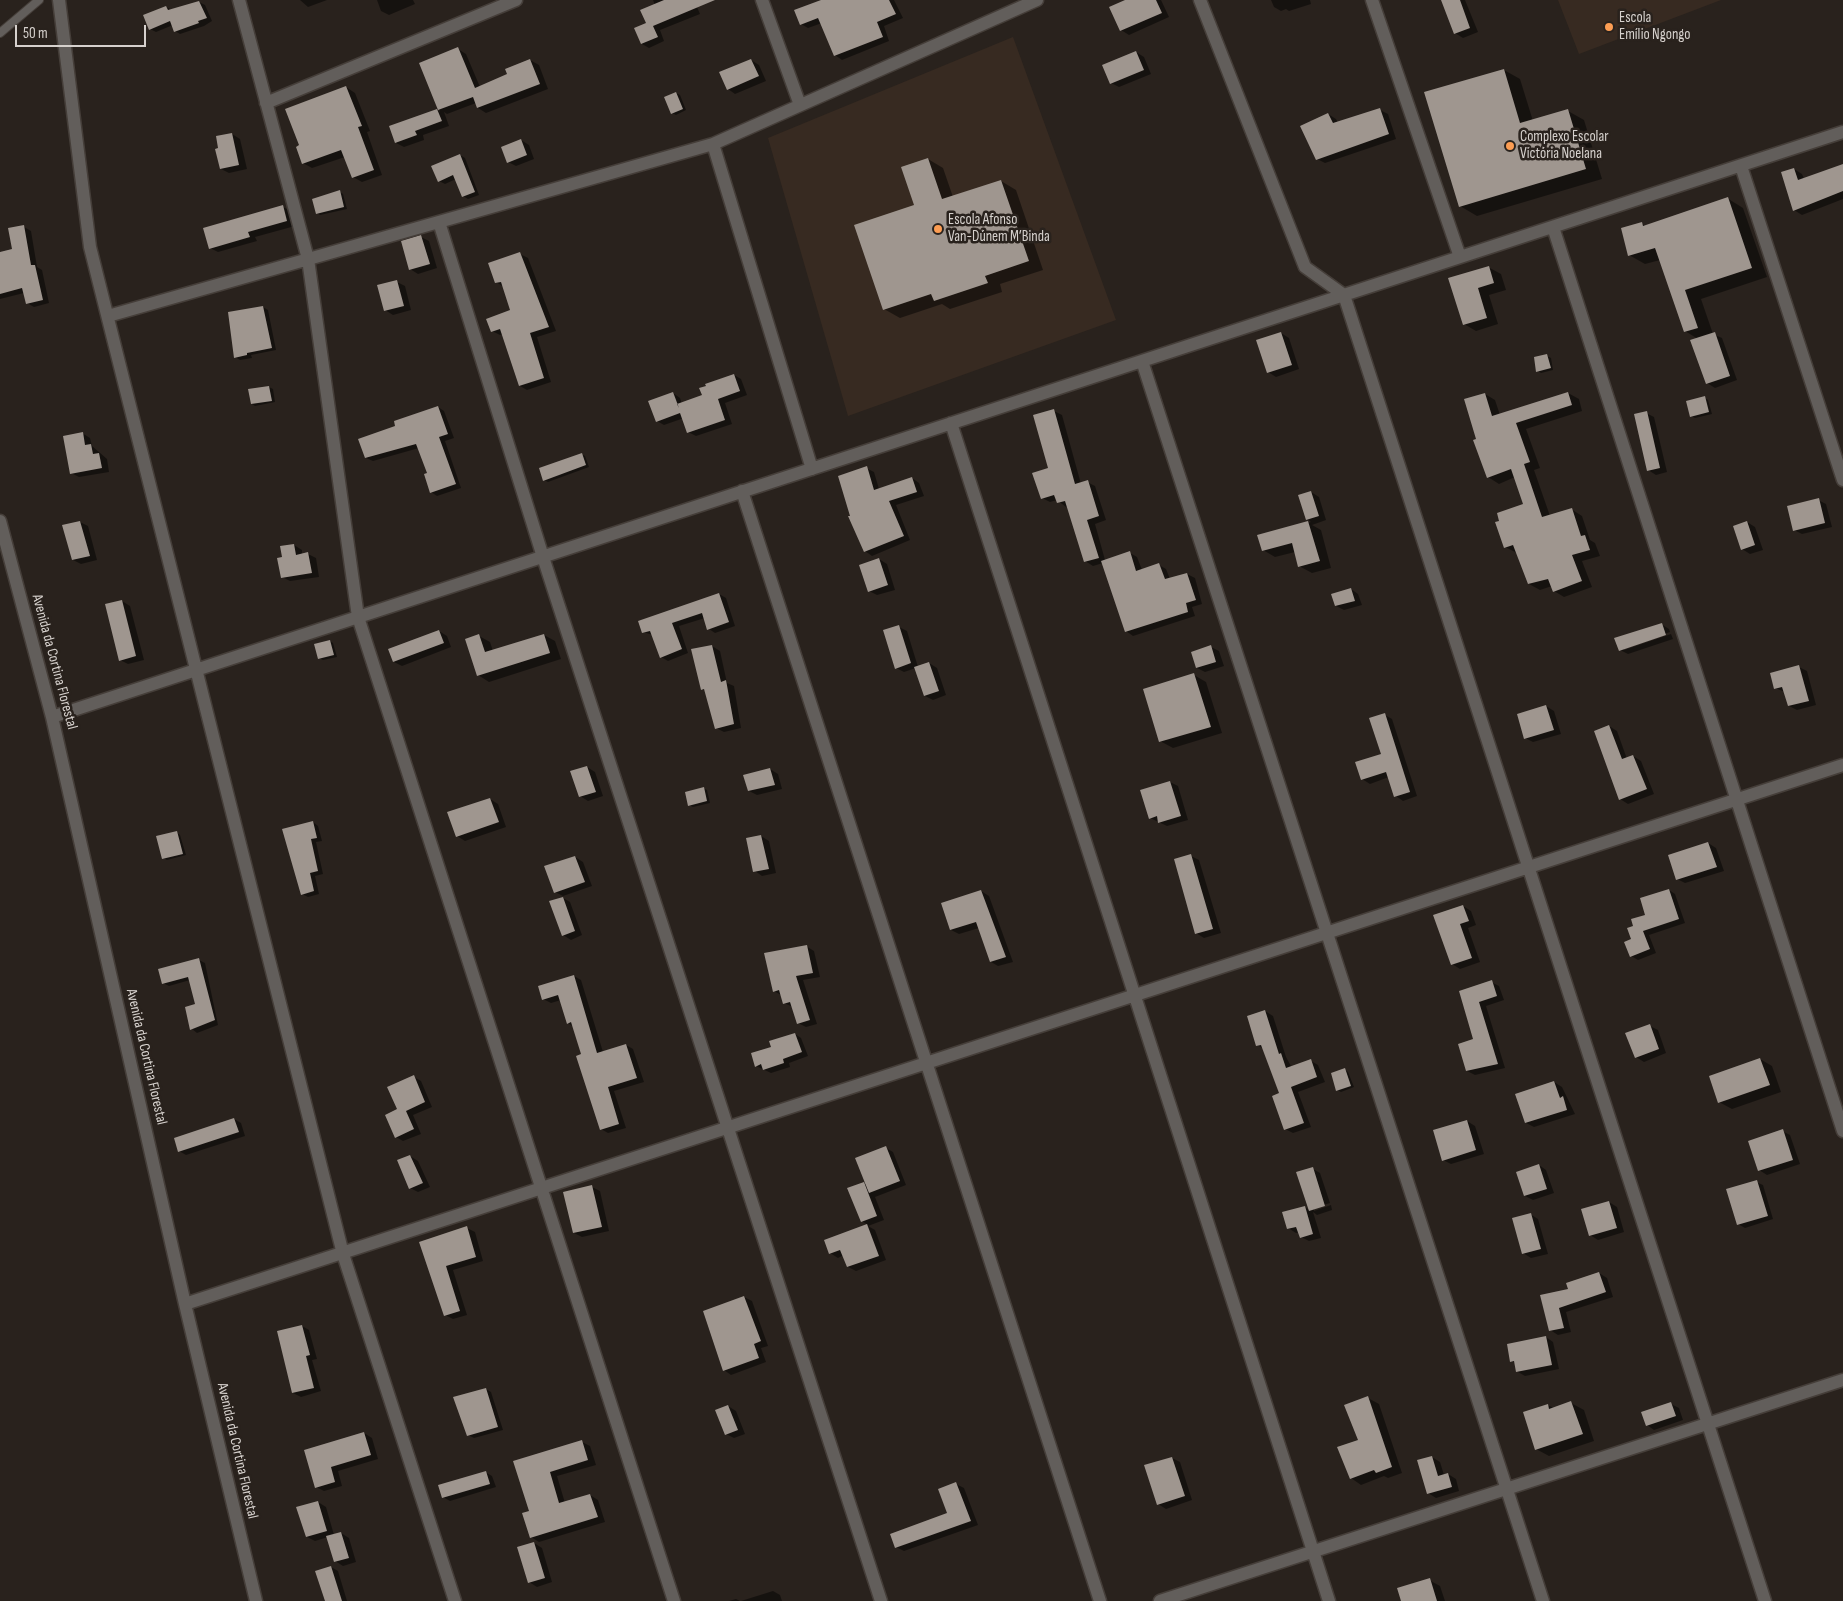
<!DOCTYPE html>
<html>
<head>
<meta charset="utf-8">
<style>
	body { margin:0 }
	#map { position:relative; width:1843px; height:1601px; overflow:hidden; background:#29221d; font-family:"Sofia Sans Condensed",sans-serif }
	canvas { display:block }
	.scale { position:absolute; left:15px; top:25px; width:131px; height:22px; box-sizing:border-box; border:2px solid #d6d1cd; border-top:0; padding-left:6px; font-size:15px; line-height:18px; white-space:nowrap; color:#d6d1cd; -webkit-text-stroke:4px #29221d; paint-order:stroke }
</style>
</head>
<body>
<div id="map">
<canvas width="1843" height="1601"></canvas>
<div class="scale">50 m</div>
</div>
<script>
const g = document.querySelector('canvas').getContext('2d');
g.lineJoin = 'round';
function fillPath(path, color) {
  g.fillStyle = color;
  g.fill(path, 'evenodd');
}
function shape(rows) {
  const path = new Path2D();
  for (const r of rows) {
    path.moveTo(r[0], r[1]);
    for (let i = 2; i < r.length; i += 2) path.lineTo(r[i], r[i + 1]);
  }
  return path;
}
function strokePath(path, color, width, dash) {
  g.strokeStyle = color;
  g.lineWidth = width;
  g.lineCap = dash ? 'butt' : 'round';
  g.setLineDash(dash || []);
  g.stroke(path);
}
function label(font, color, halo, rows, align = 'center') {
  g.font = font + ' "Sofia Sans Condensed",sans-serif';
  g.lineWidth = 5;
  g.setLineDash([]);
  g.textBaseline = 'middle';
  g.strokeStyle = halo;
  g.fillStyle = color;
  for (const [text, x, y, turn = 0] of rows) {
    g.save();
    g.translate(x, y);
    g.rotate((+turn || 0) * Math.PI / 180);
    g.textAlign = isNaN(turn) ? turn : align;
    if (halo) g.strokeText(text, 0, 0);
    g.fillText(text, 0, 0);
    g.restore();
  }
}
const built = shape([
	[1558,0,1721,0,1579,54],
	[1013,37,1116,320,848,416,768,138]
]);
const shadow = shape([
	[300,0,327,0,308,7],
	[377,0,413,0,415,4,389,15,381,11],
	[653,0,694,0,700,14,660,30,664,41,649,48,642,44,655,5],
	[823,0,894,0,903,18,884,26,889,41,842,60,835,55,822,23,808,28,801,24],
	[1128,0,1161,0,1169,17,1129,35,1121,30],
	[1271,0,1310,0,1311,4,1289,11,1286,9,1281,11,1274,7],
	[1443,0,1465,0,1478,32,1463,38,1455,33],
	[199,2,205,5,212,21,204,26,180,34,175,31,173,25,156,32,150,29,166,7,172,10],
	[458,49,466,54,480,87,509,74,530,60,539,65,548,89,486,113,478,108,476,103,447,114,444,112,449,126,423,135,424,140,404,147,396,143,437,110,440,112,420,64],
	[1136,52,1144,57,1151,74,1119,87,1111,83],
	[751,60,759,65,766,81,735,94,728,89],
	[1504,70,1520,79,1533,121,1568,111,1584,120,1602,179,1477,216,1460,206],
	[346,87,355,93,370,131,367,132,382,175,362,182,353,177,345,157,312,168,303,163],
	[676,93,680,95,686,110,676,115,672,113],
	[1380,110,1388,114,1396,139,1325,163,1317,159,1328,114,1336,119,1338,123],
	[232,134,240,139,247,169,229,173,221,169],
	[521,140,529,145,534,159,516,166,508,162],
	[460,155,465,158,479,195,468,199,463,196,456,179,445,184,439,181],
	[928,159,943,168,953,197,1001,181,1016,190,1043,270,1000,284,1002,292,950,309,942,304,900,318,884,309],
	[1843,165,1843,199,1802,215,1794,210,1794,169,1802,174,1804,179],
	[340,192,343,194,347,209,320,215,317,213],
	[1727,198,1743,208,1767,277,1701,299,1713,334,1722,338,1737,380,1715,388,1707,383,1698,339,1685,331,1660,260,1645,264,1629,255,1642,224,1646,226],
	[283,207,291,211,295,226,255,237,257,241,218,252,210,248],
	[24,227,31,231,37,267,42,270,49,303,34,307,27,303,24,293,0,299,0,253,13,250],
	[421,237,429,241,437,268,418,274,410,269],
	[520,254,528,258,556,331,537,337,551,382,527,390,520,386,503,334,500,335,492,331,512,311,504,287,496,282],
	[1488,267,1501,274,1506,290,1489,295,1498,324,1476,331,1464,324,1450,279],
	[397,282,405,286,411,310,393,315,385,310],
	[263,307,268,310,276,350,251,355,252,358,240,360,235,357],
	[1281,333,1289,338,1299,369,1276,377,1268,372],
	[1547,356,1551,358,1553,370,1541,373,1538,371],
	[734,375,741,379,747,395,725,403,732,424,696,436,688,432,684,418,664,425,657,421,673,393,680,398,682,404,704,396],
	[269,387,273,389,275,402,255,406,252,404,249,390],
	[1568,393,1579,399,1582,411,1526,429,1540,468,1534,470,1550,516,1571,509,1582,516,1590,540,1595,543,1600,556,1582,561,1592,587,1564,597,1554,591,1552,586,1540,590,1529,584,1517,553,1505,547,1524,504,1515,477,1499,484,1488,477,1478,440,1485,394,1495,400,1500,415],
	[1705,398,1708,400,1712,414,1695,418,1691,416],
	[438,407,444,411,454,438,445,441,461,488,437,496,431,492,428,474,419,448,373,461,366,458,397,427],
	[1054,411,1062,415,1081,484,1087,482,1095,486,1106,520,1095,524,1105,560,1130,553,1137,557,1142,570,1159,565,1166,569,1170,579,1187,574,1195,578,1202,604,1192,607,1195,616,1133,636,1126,631,1103,563,1093,566,1085,561,1068,506,1066,507,1057,500,1050,502,1042,498,1049,469],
	[1646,413,1654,417,1667,472,1656,475,1648,470],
	[82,433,90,438,92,446,107,459,109,472,79,477,71,473],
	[581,454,585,456,589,467,548,482,544,480],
	[866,468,874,472,879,489,912,478,919,483,924,496,896,505,910,540,872,556,865,551],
	[1311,492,1319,497,1326,520,1312,525,1321,530,1331,568,1312,573,1299,566,1295,552,1275,557,1263,550,1259,536,1311,522,1307,519],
	[1818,500,1826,504,1832,527,1802,534,1794,530],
	[80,522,88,526,97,560,81,564,73,560],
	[1747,522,1755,527,1763,550,1750,554,1742,549],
	[294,545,302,550,302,555,308,554,316,558,319,577,290,581,282,577,284,558],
	[879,559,887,564,895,590,877,595,869,591],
	[1351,589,1358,594,1362,605,1344,610,1336,606],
	[719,594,726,598,735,626,715,633,709,629,705,618,679,626,688,653,668,661,661,657,653,635,643,632],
	[122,601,130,606,144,660,128,664,120,660],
	[1661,624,1669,629,1670,632,1624,648,1624,650,1671,634,1673,639,1628,654,1620,650],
	[899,627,907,631,918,667,929,663,937,668,946,695,933,700,925,696,916,668,904,672,896,668],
	[439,631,447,636,451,647,402,666,394,662],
	[544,635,555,641,561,659,489,682,478,675,479,636,490,642,493,651],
	[330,641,333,643,337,657,323,660,319,658],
	[712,646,720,651,727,683,734,686,741,728,724,732,716,728,706,691,702,689],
	[1211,647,1219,651,1224,666,1205,672,1197,668],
	[1799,667,1807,671,1816,705,1797,710,1789,706,1785,692,1775,688],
	[1194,675,1206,682,1222,733,1173,748,1160,741],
	[1546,706,1554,711,1561,734,1533,742,1525,738],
	[1385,715,1392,719,1417,796,1403,801,1396,796,1389,777,1370,784,1362,779,1382,755],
	[1609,726,1617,731,1627,759,1633,756,1641,761,1654,794,1628,804,1620,799],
	[587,767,595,772,603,796,588,801,580,796],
	[770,769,778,774,782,789,757,795,749,791],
	[1170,782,1178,786,1188,820,1167,826,1150,818,1141,790],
	[703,788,707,790,710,803,693,807,689,805],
	[490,799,498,804,506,827,465,841,457,836],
	[313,822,318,826,322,841,316,842,323,874,315,876,319,894,308,897,302,894],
	[177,833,180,835,186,855,167,860,163,858],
	[761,836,769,841,776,873,762,876,755,871],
	[1708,843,1716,848,1724,871,1685,883,1677,879],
	[1191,856,1199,860,1221,933,1204,938,1196,933],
	[575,857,583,862,592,886,563,896,555,892],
	[1669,890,1675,894,1685,923,1649,935,1656,953,1638,960,1631,956,1635,927],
	[981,891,989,896,1013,962,998,966,991,962,979,928,959,934,951,930],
	[563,898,570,902,582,935,571,940,563,935],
	[1463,906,1471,911,1476,925,1468,928,1480,962,1460,969,1452,964],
	[806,946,814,951,820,977,803,980,817,1024,806,1027,798,1023,793,1007,784,1003,781,995,774,991],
	[199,960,205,963,218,1025,197,1033,192,1029,186,1008,196,1005,190,980,169,986,163,983],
	[574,976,581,980,603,1052,626,1045,633,1049,644,1082,614,1091,626,1128,608,1133,601,1129,574,1027,568,1023,561,1000,551,1003,543,999],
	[1491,982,1499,986,1504,1000,1486,1006,1505,1068,1475,1075,1467,1071,1475,1040,1460,992],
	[1265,1011,1273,1016,1286,1057,1292,1068,1311,1061,1318,1065,1325,1082,1298,1092,1311,1127,1293,1133,1285,1129,1280,1094,1264,1049,1257,1045],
	[1650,1026,1658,1030,1666,1053,1644,1062,1636,1057],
	[795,1034,801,1038,808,1056,789,1063,790,1067,771,1073,756,1066,773,1048],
	[1760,1059,1772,1066,1781,1092,1732,1109,1719,1102],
	[1345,1070,1348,1072,1354,1087,1341,1092,1337,1090],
	[414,1077,421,1081,432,1107,413,1115,421,1134,403,1141,396,1137,398,1110],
	[1554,1082,1562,1087,1575,1114,1534,1127,1526,1123],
	[234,1119,241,1123,245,1136,186,1155,179,1151],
	[1467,1121,1475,1126,1484,1154,1451,1164,1443,1160],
	[1782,1131,1790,1135,1800,1164,1767,1175,1759,1170],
	[886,1148,893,1152,906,1185,875,1197,884,1220,868,1226,875,1230,886,1260,856,1271,848,1267,844,1255,838,1258,830,1253,826,1241,868,1225,862,1221,864,1183,867,1185],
	[410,1156,418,1161,430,1187,418,1192,410,1188],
	[1539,1165,1546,1170,1554,1193,1533,1200,1525,1196],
	[1313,1169,1320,1173,1330,1203,1314,1208,1314,1211,1331,1205,1332,1210,1317,1215,1313,1212,1321,1238,1309,1241,1301,1237,1299,1232,1296,1233,1288,1228,1305,1207,1309,1210],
	[1756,1182,1763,1185,1773,1219,1745,1228,1738,1224],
	[592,1187,600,1191,609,1231,582,1237,574,1233],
	[1609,1202,1617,1207,1624,1232,1598,1240,1590,1235],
	[1530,1214,1538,1219,1548,1254,1531,1258,1523,1253],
	[467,1228,475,1232,483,1261,453,1270,467,1315,453,1319,445,1315,421,1243],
	[1599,1273,1607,1278,1613,1297,1566,1312,1571,1332,1558,1335,1550,1330,1542,1296,1569,1289],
	[744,1297,752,1301,768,1346,761,1348,766,1362,731,1375,724,1370],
	[302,1326,309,1330,317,1359,312,1360,321,1391,301,1397,293,1393],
	[1546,1337,1553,1342,1559,1369,1525,1376,1518,1372,1516,1363,1511,1361],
	[486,1389,491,1392,503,1430,474,1438,468,1435],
	[1368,1398,1379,1404,1402,1473,1388,1478,1384,1476,1361,1485,1351,1478],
	[1571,1403,1584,1410,1594,1441,1549,1456,1536,1449,1547,1405,1554,1408],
	[1671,1404,1679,1408,1683,1420,1654,1430,1647,1425],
	[728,1406,736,1411,745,1434,734,1438,726,1434],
	[364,1433,372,1438,378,1459,338,1471,342,1486,324,1491,316,1487,305,1451],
	[582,1442,590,1446,596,1465,557,1476,565,1503,590,1495,598,1500,605,1522,539,1542,531,1537,530,1512,515,1461],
	[1432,1457,1440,1462,1444,1475,1448,1474,1456,1479,1459,1491,1436,1498,1428,1493],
	[1172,1458,1180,1462,1192,1500,1166,1509,1158,1504],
	[485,1472,492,1476,496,1487,450,1501,443,1497],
	[956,1484,964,1488,978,1525,904,1551,896,1547,949,1513],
	[318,1502,326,1507,334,1535,341,1533,349,1538,356,1562,343,1566,335,1561,328,1537,315,1541,307,1537],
	[534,1543,542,1548,552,1582,537,1587,529,1582],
	[331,1567,338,1571,347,1601,326,1601],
	[1429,1580,1440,1586,1445,1601,1402,1601],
	[773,1591,780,1595,782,1601,741,1601],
	[736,1599,740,1601,729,1601]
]);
const building = shape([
	[664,0,715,0,653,26,658,37,641,44,634,28,646,23,640,10],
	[821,0,889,0,896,14,877,22,883,37,834,56,818,18,800,25,794,10],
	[1125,0,1156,0,1162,13,1120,31,1109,7],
	[1441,0,1460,0,1470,28,1454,34],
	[199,1,207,18,198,21,199,23,174,32,170,21,149,30,143,15,166,6,168,10],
	[458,47,475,88,507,74,505,69,530,59,540,84,477,108,473,97,438,110,419,63],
	[1136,51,1144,70,1110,84,1102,65],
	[751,59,759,76,727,90,719,72],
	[1504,69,1520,123,1568,109,1586,169,1459,207,1424,92],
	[346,86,362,126,358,127,374,170,352,178,341,150,302,164,296,147,299,145,285,109],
	[676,92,683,109,671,114,664,97],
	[1380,108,1389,134,1316,160,1300,126,1328,113,1333,123],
	[437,109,442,121,415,131,417,135,395,143,389,126],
	[232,133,239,165,220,169,215,149,218,148,216,136],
	[521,139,527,155,507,163,501,147],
	[460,154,475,192,462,197,453,175,438,182,431,166],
	[928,158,942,199,1001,180,1029,261,985,276,988,283,934,301,931,294,883,310,854,225,914,205,901,167],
	[1843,164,1843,191,1793,211,1781,172,1794,168,1798,180],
	[340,190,344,207,316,214,312,199],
	[1728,197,1752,268,1685,290,1698,328,1684,332,1655,248,1628,256,1621,228,1642,222,1643,226],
	[283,205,287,221,248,232,250,237,209,249,203,228],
	[24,225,31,265,35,265,43,300,26,304,22,288,0,294,0,252,12,249,8,228],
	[421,235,430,264,409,270,401,241],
	[520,252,549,327,530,333,544,378,519,386,500,329,491,332,486,319,510,310,501,282,495,283,488,263],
	[1489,266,1494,283,1478,288,1487,318,1463,325,1448,278],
	[397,280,404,306,384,311,377,285],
	[263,306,272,348,247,353,247,355,234,358,228,312],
	[1281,332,1292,365,1267,373,1256,340],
	[1715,332,1730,376,1706,384,1690,340],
	[1547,354,1551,368,1536,372,1534,357],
	[734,374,740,391,718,399,725,420,687,433,680,413,656,422,648,401,673,392,679,408,677,404,702,395,699,388,706,386,705,384],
	[269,386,272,401,251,404,248,389],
	[1568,392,1572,405,1516,423,1530,462,1524,464,1542,517,1572,508,1581,536,1585,535,1590,550,1572,555,1582,581,1553,592,1548,579,1528,584,1513,545,1504,548,1495,522,1499,521,1497,513,1523,504,1511,469,1487,478,1473,440,1476,439,1464,399,1485,393,1492,416],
	[1705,396,1709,412,1690,417,1686,401],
	[438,406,448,434,439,437,456,484,430,493,424,474,427,473,416,444,365,458,358,439,395,426,394,421],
	[1054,409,1075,484,1088,480,1099,516,1087,520,1099,558,1084,562,1065,501,1057,503,1054,495,1041,499,1032,473,1048,468,1033,415],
	[1647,411,1660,468,1647,471,1634,414],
	[83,432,85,445,91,444,93,454,99,453,102,468,70,474,63,436],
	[582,453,586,465,543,481,539,468],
	[867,466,874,490,912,477,917,492,889,501,904,536,864,552,848,516,850,516,838,476],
	[1311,491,1319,516,1306,520,1298,495],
	[1819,498,1825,523,1793,531,1787,506],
	[80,521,90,556,72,560,62,525],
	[1308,521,1320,561,1298,567,1292,543,1262,551,1257,535],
	[1747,521,1755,545,1741,550,1733,526],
	[294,544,296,555,308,552,312,573,281,578,277,558,282,557,280,546],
	[1130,551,1136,571,1159,563,1165,579,1187,573,1196,600,1186,603,1188,612,1125,632,1101,561],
	[879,558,888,585,868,592,859,565],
	[1351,588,1355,601,1335,606,1331,594],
	[719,593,729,622,707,630,702,613,672,623,682,649,660,658,650,631,642,633,638,621],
	[122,600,136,656,119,661,105,604],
	[1662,623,1666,635,1619,651,1614,638],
	[899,625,911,663,895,669,883,630],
	[439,630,444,643,393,662,388,649],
	[479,634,485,652,544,634,550,653,477,676,465,639],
	[330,640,334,655,318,659,314,644],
	[712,645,721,682,726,680,734,724,715,729,704,689,701,690,691,649],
	[1211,645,1216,662,1196,668,1191,652],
	[929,662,939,691,924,696,914,667],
	[1799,665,1809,701,1788,706,1782,687,1774,689,1770,673],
	[1194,673,1211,727,1159,742,1143,689],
	[1546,705,1554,730,1524,739,1517,714],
	[1385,713,1410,792,1394,797,1386,772,1361,780,1355,762,1381,754,1369,718],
	[1609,725,1622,759,1633,755,1647,789,1619,800,1594,731],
	[587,766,596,792,579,797,570,771],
	[770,768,775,785,748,791,743,775],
	[1170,781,1181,816,1158,823,1157,816,1149,819,1140,790],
	[704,787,707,801,688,806,685,792],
	[490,798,499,822,456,837,447,812],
	[313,821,317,838,311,839,318,871,310,873,314,891,301,895,282,829],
	[177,831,183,854,162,859,156,836],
	[761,835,769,869,753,872,746,838],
	[1708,842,1717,867,1676,880,1668,855],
	[1191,854,1213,929,1195,934,1174,859],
	[575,856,585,882,554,893,544,866],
	[1669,889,1679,919,1643,931,1650,949,1630,957,1624,942,1631,939,1627,928,1633,926,1631,919,1645,915,1640,898],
	[981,890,1006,957,990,962,976,922,950,930,941,903],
	[563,897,575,931,562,936,549,901],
	[1463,905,1469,921,1460,924,1472,958,1451,965,1433,915],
	[807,945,813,973,796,976,810,1020,797,1024,790,1002,783,1004,779,990,773,992,764,953],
	[199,958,215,1020,190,1030,185,1007,195,1004,188,977,162,984,158,969],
	[574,975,597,1053,626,1044,637,1078,608,1087,619,1124,600,1130,576,1056,581,1054,571,1022,567,1024,558,995,542,1000,538,986],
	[1492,980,1497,996,1479,1002,1498,1064,1466,1071,1458,1044,1473,1039,1459,991],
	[1265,1010,1279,1054,1281,1053,1286,1068,1311,1059,1317,1077,1291,1087,1304,1123,1284,1130,1272,1096,1279,1093,1261,1045,1256,1046,1247,1016],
	[1650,1024,1659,1049,1635,1058,1625,1033],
	[795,1033,802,1052,783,1059,784,1063,763,1070,761,1064,755,1067,751,1053,771,1047,769,1041],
	[1760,1058,1770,1085,1718,1103,1709,1076],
	[1345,1068,1351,1086,1336,1091,1331,1073],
	[414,1075,425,1102,406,1111,414,1129,395,1138,385,1115,397,1109,387,1087],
	[1554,1081,1560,1098,1563,1096,1567,1110,1525,1123,1515,1094],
	[234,1118,239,1132,178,1152,174,1138],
	[1467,1120,1476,1150,1442,1161,1433,1130],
	[1783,1129,1793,1160,1758,1171,1748,1141],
	[886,1146,900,1181,869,1193,855,1158],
	[410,1155,423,1183,409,1189,397,1160],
	[1539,1164,1547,1189,1524,1196,1516,1172],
	[1313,1167,1325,1206,1309,1211,1296,1172],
	[1757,1180,1768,1216,1737,1225,1726,1189],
	[864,1182,877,1216,861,1222,847,1188],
	[592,1185,602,1227,573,1233,563,1192],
	[1609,1201,1617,1228,1589,1236,1581,1209],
	[1305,1206,1313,1234,1300,1238,1296,1227,1287,1229,1282,1212],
	[1531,1213,1541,1249,1522,1254,1512,1218],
	[867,1224,879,1256,847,1267,840,1250,829,1254,824,1240],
	[467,1226,476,1257,446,1266,460,1311,444,1316,419,1242],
	[1599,1272,1606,1292,1559,1308,1564,1328,1549,1331,1540,1295,1568,1289,1566,1283],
	[744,1296,761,1341,754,1344,759,1358,723,1371,703,1311],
	[302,1325,310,1355,306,1356,314,1388,292,1393,277,1331],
	[1546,1336,1552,1365,1516,1372,1514,1361,1510,1362,1507,1344],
	[486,1388,498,1427,467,1436,453,1397],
	[1368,1396,1392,1467,1376,1473,1374,1470,1350,1479,1337,1447,1358,1440,1344,1405],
	[1571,1401,1583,1434,1535,1450,1523,1412,1548,1404,1549,1409],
	[1671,1402,1676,1416,1646,1426,1641,1412],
	[728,1405,738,1430,725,1435,715,1410],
	[364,1432,371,1455,331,1467,335,1482,315,1488,304,1450],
	[582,1440,588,1460,550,1472,559,1503,590,1494,598,1517,530,1538,522,1513,529,1511,513,1461],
	[1432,1456,1438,1476,1448,1473,1452,1487,1427,1494,1417,1460],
	[1172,1457,1185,1496,1157,1505,1144,1465],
	[486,1471,490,1484,442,1498,438,1485],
	[956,1482,971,1521,895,1548,890,1534,947,1513,938,1489],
	[318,1501,327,1531,306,1537,296,1507],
	[341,1532,349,1558,334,1562,326,1536],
	[534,1542,545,1578,528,1583,517,1547],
	[331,1566,342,1601,325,1601,315,1571],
	[1430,1578,1437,1601,1401,1601,1397,1588]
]);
const lane = shape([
	[0,33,39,0]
]);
const street = shape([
	[59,0,90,247,343,1254,455,1601],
	[239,0,308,259,358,617,674,1601],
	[762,0,800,105],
	[1200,0,1305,267,1344,295,1765,1601],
	[1372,0,1460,257],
	[266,103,516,0],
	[713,144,812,469],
	[1741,166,1843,480],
	[439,222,543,557,881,1601],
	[1553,227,1843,1131],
	[108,316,713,144,1037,0],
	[1142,361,1543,1601],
	[951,423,1329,1601],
	[742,491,1100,1601],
	[0,521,52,717,185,1304,256,1601],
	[52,717,1843,132],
	[185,1304,1843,765],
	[1160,1601,1843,1380]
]);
const markers = [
	[1609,27,5,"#fc9d53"],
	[1510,146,5,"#fc9d53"],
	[938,229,5,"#fc9d53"]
];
const poiNames = [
	["Escola",1619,18],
	["Emílio Ngongo",1619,35],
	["Complexo Escolar",1520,137],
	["Victória Noelana",1520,154],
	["Escola Afonso",948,220],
	["Van-Dúnem M’Binda",948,237]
];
const streetNames = [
	["Avenida da Cortina Florestal",54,662,75],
	["Avenida da Cortina Florestal",146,1057,77],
	["Avenida da Cortina Florestal",237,1451,77]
];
fillPath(built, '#372a21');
fillPath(shadow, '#0007');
fillPath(building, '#9f968f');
strokePath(lane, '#453e39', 10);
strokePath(street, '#453e39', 15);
strokePath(lane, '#625e5b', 8);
strokePath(street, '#625e5b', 12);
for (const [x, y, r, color] of markers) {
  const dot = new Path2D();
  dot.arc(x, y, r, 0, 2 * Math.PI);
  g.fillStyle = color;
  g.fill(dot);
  strokePath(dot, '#29221d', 2);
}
label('15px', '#d6d1cd', '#29221d', poiNames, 'left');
label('15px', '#d6d1cd', '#29221d', streetNames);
</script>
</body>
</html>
